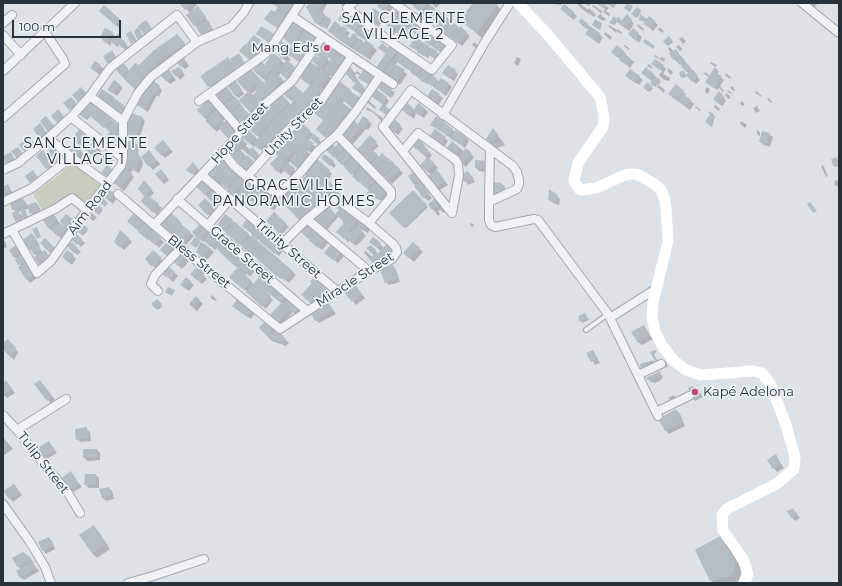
<!DOCTYPE html>
<html>
<head>
<meta charset="utf-8">
<style>
	body { margin:0 }
	#map { position:relative; width:842px; height:586px; overflow:hidden; background:#dde2e6; font-family:Montserrat,sans-serif }
	canvas { display:block }
	.frame { position:absolute; inset:0; border:4px solid #28323b; pointer-events:none }
	.scale { position:absolute; left:12px; top:20px; width:109px; height:18px; box-sizing:border-box; border:2px solid #28323b; border-top:0; padding-left:5px; font-size:12px; line-height:14px; white-space:nowrap; color:#28323b; -webkit-text-stroke:3px #ecf1f4; paint-order:stroke }
</style>
</head>
<body>
<div id="map">
<canvas width="842" height="586"></canvas>
<div class="frame"></div>
<div class="scale">100 m</div>
</div>
<script>
const g = document.querySelector('canvas').getContext('2d');
g.lineJoin = 'round';
function fillPath(path, color) {
  g.fillStyle = color;
  g.fill(path, 'evenodd');
}
function shape(rows) {
  const path = new Path2D();
  for (const r of rows) {
    path.moveTo(r[0], r[1]);
    for (let i = 2; i < r.length; i += 2) path.lineTo(r[i], r[i + 1]);
  }
  return path;
}
function strokePath(path, color, width, dash) {
  g.strokeStyle = color;
  g.lineWidth = width;
  g.lineCap = dash ? 'butt' : 'round';
  g.setLineDash(dash || []);
  g.stroke(path);
}
function label(font, color, halo, rows, align = 'center') {
  g.font = font + ' Montserrat,sans-serif';
  g.lineWidth = 3.5;
  g.setLineDash([]);
  g.textBaseline = 'middle';
  g.strokeStyle = halo;
  g.fillStyle = color;
  for (const [text, x, y, turn = 0] of rows) {
    g.save();
    g.translate(x, y);
    g.rotate((+turn || 0) * Math.PI / 180);
    g.textAlign = isNaN(turn) ? turn : align;
    if (halo) g.strokeText(text, 0, 0);
    g.fillText(text, 0, 0);
    g.restore();
  }
}
const green = shape([
	[73,162,104,183,86,205,72,194,44,213,33,194,59,175]
]);
const shadow = shape([
	[181,3,195,3,197,5,193,9,194,11,201,11,215,32,205,38,195,25,190,13],
	[274,3,296,3,281,31,269,22,278,8],
	[309,3,327,4,322,13,331,21,327,29,323,26,322,27,315,22,307,7,314,8],
	[339,3,352,3,350,10],
	[380,3,393,3,395,5,388,14,378,6],
	[410,3,428,3,437,12,470,36,462,46],
	[431,3,441,3,436,8],
	[474,3,494,3,504,12,483,39,461,20],
	[553,3,561,3,561,5,554,4],
	[576,3,582,3,581,4,588,10,589,8,596,15,593,17,590,13,589,14,582,9],
	[584,3,588,3,590,5,589,6],
	[596,3,603,3,609,8,606,11,610,14,609,16,603,12,605,9],
	[807,3,818,3,814,8],
	[564,5,577,16,574,20,565,12],
	[593,5,602,11,601,15,606,19,604,21,601,20,597,17,601,13,592,6],
	[398,8,449,48,444,55,403,25,402,27,410,34,407,40,396,32,394,35,389,31,391,29,387,25],
	[637,8,641,12,637,18,632,14],
	[374,9,384,18,379,26,370,20],
	[103,14,119,19,122,23,118,27],
	[348,18,352,22,359,23,361,25,362,23,369,28,367,31,362,27,360,30,369,36,366,41,349,27,349,29,340,20],
	[614,18,617,20,618,18,622,22,630,18,634,24,629,31,617,21,615,25,612,24,610,23],
	[646,19,655,22,658,25,653,31,648,27,646,22,640,20],
	[581,20,603,37,599,44,586,34,589,30,580,22],
	[335,23,350,33,347,37,350,39,357,38,365,44,366,42,377,50,370,60,361,53,360,54,355,49,354,50,340,40,329,31],
	[601,24,602,25,600,30,594,26],
	[638,24,644,29,643,31,637,26],
	[609,25,617,30,618,29,622,33,621,34,617,31,616,33,608,26],
	[659,27,664,31,662,33,658,29],
	[303,29,318,37,303,64,284,52,291,60,288,62,299,72,290,81,281,73,278,76,286,83,264,104,257,99,263,107,254,115,240,100,249,93,239,81,254,74,262,82,271,89,272,88,266,81,258,73,265,66,273,54,285,64,287,62,278,54,281,50,279,47,293,50,298,55,296,48,283,37],
	[259,88,253,97,251,94],
	[605,32,612,37,610,40,604,34],
	[112,33,116,37,118,35,129,48,126,51,120,44,117,47,112,41,110,46,101,37],
	[257,34,273,34,277,38,272,45],
	[638,34,642,37,639,43,632,37],
	[682,37,686,41,683,44,679,39],
	[180,38,187,47,179,53,177,52,156,69,138,91,127,82,116,67,126,66,130,72],
	[671,39,673,42,668,46,666,44],
	[324,40,348,58,336,79,327,74,333,80,326,94,264,153,256,145,254,147,241,135,246,129,258,140,260,138,248,127,279,94,291,105,311,86,304,81,318,67,322,59,317,54,330,61,332,58],
	[421,42,441,56,437,61,430,55,428,58,411,46],
	[474,42,479,46,478,50,472,45],
	[392,44,425,67,439,82,448,83,452,87,446,96,429,83,427,84,398,62,395,65,407,74,400,85,388,75,386,77,376,68],
	[266,45,270,49,255,63,246,47],
	[625,45,630,49,629,50,624,46],
	[679,45,682,49,680,51,676,47],
	[670,47,674,52,679,54,700,80,696,84,688,76,683,78,682,77,683,71,687,76,689,74,679,62,677,62,674,59,668,48],
	[623,51,626,54,626,55,634,62,630,68,616,55],
	[112,52,118,61,111,66,108,62],
	[654,54,658,57,660,59,661,57,664,58,665,59,664,62,655,57],
	[239,55,248,68,213,90,202,76,228,58,232,63],
	[183,57,189,66,185,69,177,62],
	[517,57,521,59,518,66,514,63],
	[355,60,363,67,361,70,352,63],
	[711,62,717,65,715,67,710,63],
	[649,64,653,68,652,69,647,66],
	[100,66,104,69,100,75,91,68],
	[166,66,176,80,170,84,158,72],
	[663,66,666,69,663,74,670,78,669,81,664,80,659,75,662,71,656,67],
	[179,68,185,75,180,80,177,76],
	[350,68,355,73,357,71,362,75,365,69,375,80,371,86,363,81,359,78,361,76,356,73,355,77,360,82,359,83,365,89,362,95,353,88,356,83,347,74],
	[668,68,673,72,671,75,668,72],
	[715,69,719,72,717,74,724,80,720,86,724,91,723,92,719,88,717,90,706,82,709,77,704,74,705,72,710,76],
	[455,71,458,74,454,81,447,76],
	[726,73,731,77,730,79,725,75],
	[654,75,661,82,655,87,652,81,646,76],
	[639,77,643,80,639,85,630,79],
	[150,79,162,90,159,97,157,95,152,104,148,112,134,102],
	[339,82,360,99,356,110,344,101,342,104,353,113,330,141,320,132,324,121,318,116,337,95],
	[383,83,395,93,391,98,382,91],
	[238,84,244,94,239,98,235,95],
	[647,84,653,88,650,92,644,87],
	[119,85,123,88,117,96,108,89],
	[659,85,665,90,664,93,657,87],
	[732,86,733,87,735,90,733,91,731,89,730,87],
	[706,87,710,89,708,94,705,92],
	[432,90,443,98,438,106,430,102],
	[727,90,731,92,732,94,728,92],
	[229,91,243,107,242,108,251,116,244,125,223,103],
	[683,91,686,95,685,96,694,104,690,110,672,97],
	[756,91,762,96,762,97,755,93],
	[727,93,731,98,728,99,725,95],
	[722,95,726,101,722,106,717,102],
	[71,98,79,107,73,112,65,103],
	[113,98,128,110,123,116,101,100],
	[386,98,389,101,385,107,392,119,380,110,383,104,376,99],
	[769,98,772,102,771,103,767,99],
	[368,100,376,107,375,109,367,102],
	[208,101,226,118,223,121,225,123,239,133,231,140,220,129,217,132,198,110],
	[742,101,745,104,742,106,740,103],
	[407,104,415,111,425,109,428,112,424,118,416,113,414,119,406,112],
	[715,105,720,109,719,111,714,107],
	[696,106,701,110,700,111,695,107],
	[757,106,760,111,756,113,753,108],
	[367,107,384,119,385,120,383,123,374,113,367,110,366,108],
	[84,110,111,119,123,130,123,144,118,150,109,142,111,132,91,116,87,120,81,114],
	[711,115,715,116,712,127,707,123],
	[363,117,372,124,368,130,366,129,353,144,344,136,358,125],
	[142,118,145,121,139,140,129,139,126,136],
	[741,121,747,125,745,128,740,124],
	[444,122,455,132,466,138,469,141,465,148,432,125],
	[301,123,322,143,320,146,311,138,308,141,316,147,312,153,305,149,310,155,301,171,290,161,288,164,297,173,293,178,285,170,281,174,271,164,279,156],
	[400,126,403,129,398,135,390,128],
	[757,130,760,132,760,136,757,134],
	[79,131,87,139,81,146,72,139],
	[496,133,505,145,495,149,490,143],
	[769,134,773,137,770,147,764,145,760,142],
	[239,137,247,144,246,146,251,150,262,158,258,162,243,150,242,149,240,151,256,165,249,174,231,154],
	[370,137,379,146,373,151,379,157,382,154,403,173,392,184,358,150],
	[445,138,448,141,444,147,434,141],
	[163,142,173,152,165,158,156,148],
	[422,142,425,146,424,147,432,155,429,159,438,168,436,170,448,185,440,190,436,187,431,175,421,165,428,159,411,144],
	[90,143,97,149,98,148,102,151,99,156,97,154,95,157,88,152],
	[135,143,139,146,138,154,142,160,143,165,139,173,133,170,130,173,134,177,124,191,103,173,116,175],
	[339,144,390,194,383,201,370,197,367,194,370,191,326,148,335,148],
	[76,146,84,154,80,159,71,151],
	[460,148,464,152,466,150,474,157,466,167,450,152],
	[106,151,114,160,110,166,101,159],
	[11,153,17,163,9,166,4,157],
	[46,155,55,168,50,172,47,168],
	[152,155,160,164,153,170,143,157],
	[220,158,244,180,247,183,247,184,255,190,265,190,267,193,276,195,279,198,275,210,266,207,263,204,262,207,254,203,240,194,237,198,222,183,220,186,206,173],
	[837,158,839,161,839,166,836,167,834,166],
	[326,162,333,162,336,165,334,168],
	[487,162,490,172,479,171,476,168],
	[823,165,828,176,826,177,821,166],
	[196,166,201,173,196,176,191,173],
	[329,171,332,174,328,180,339,193,304,223,284,203,288,198,288,192,298,186],
	[306,191,310,193,297,204],
	[415,172,423,183,422,183,426,188,425,189,432,198,429,201,423,197,409,176],
	[468,172,472,176,475,182,468,185,462,175],
	[165,174,169,180,164,184,161,181],
	[36,175,41,181,34,186,31,183],
	[835,180,839,181,839,187,834,185],
	[502,184,505,187,504,196,496,197,493,194],
	[8,185,13,194,7,197,3,193,3,187],
	[147,185,154,193,149,198,162,208,157,215,143,201,146,196,139,189],
	[195,185,216,188,227,198,219,207],
	[108,190,117,198,113,204,106,198],
	[413,192,428,207,406,228,391,213],
	[557,196,560,199,559,205,553,203,549,199],
	[23,199,28,206,36,203,39,206,42,214,34,216,31,213,29,208,25,210,28,218,25,219,22,216,25,223,20,226,17,222,16,212,13,209],
	[21,211,24,217,18,212],
	[435,199,445,212,443,213,441,210,438,211,440,214,438,216,429,204],
	[205,200,216,211,211,217,200,205],
	[97,205,103,210,99,215,94,209],
	[340,210,344,210,350,215,351,214,360,223,371,228,368,233,359,228,366,236,356,246,350,240,348,242,338,232,345,224,339,216,326,231,315,221,332,211,335,215],
	[92,213,97,218,93,221,89,217],
	[136,213,156,230,154,233,164,242,159,248,149,238,148,240,128,221],
	[274,213,289,227,281,235,267,221],
	[55,216,60,224,66,228,61,221,66,216,76,223,63,240,50,229,43,219],
	[179,221,182,224,181,225,194,236,186,245,164,226],
	[232,221,296,275,289,283,282,277,281,279,255,255,254,256,221,228],
	[309,222,328,243,322,250,304,234],
	[202,223,223,241,221,243,255,270,251,276,244,273,254,285,262,275,304,311,296,315,293,312,281,325,271,315,282,303,264,289,263,290,273,300,266,309,234,280,238,268,217,248,215,250,205,240,203,242,196,235],
	[470,223,473,224,474,227,471,226],
	[256,224,283,251,279,256,243,226],
	[83,225,88,230,83,236,78,231],
	[121,231,132,242,124,250,115,242],
	[76,235,85,243,81,247,76,242],
	[35,238,40,246,39,247,43,253,45,251,53,261,43,267,40,264,37,256,33,251,32,251,28,248],
	[373,238,384,248,387,246,395,254,380,269,364,253,366,251,372,257,374,255,368,249,371,246,378,254,381,251,374,245],
	[3,240,5,241,7,247,3,249],
	[168,241,178,249,171,258,165,253],
	[201,242,214,252,206,261,200,255,199,250,197,249],
	[72,243,81,252,77,255,68,246],
	[413,243,423,252,414,262,404,253],
	[332,245,345,255,338,263,329,256],
	[16,247,23,255,21,256,30,266,37,278,30,283,27,279,21,266,16,260,17,259,13,256],
	[153,251,164,262,159,269,155,268,146,259],
	[180,253,189,261,182,269,173,260],
	[73,256,76,259,72,265,66,260],
	[393,266,396,270,400,282,389,285,386,282],
	[198,267,204,273,203,275,207,279,202,284,191,274],
	[174,272,178,276,173,282,164,274],
	[186,278,194,285,189,291,185,288],
	[313,283,334,288,327,296,313,305,306,299],
	[358,289,365,298,356,305,346,292],
	[212,295,217,300,215,301,210,297],
	[196,297,203,304,197,311,193,308],
	[157,300,162,306,158,310,152,304],
	[329,304,336,314,319,323,316,320],
	[237,309,252,310,255,313,251,319],
	[585,314,589,320,583,323,581,321],
	[266,321,289,343,286,346,272,341,260,328],
	[644,326,653,339,642,345,638,342],
	[8,341,18,352,14,360,3,348,3,345],
	[593,351,600,363,595,365,588,353],
	[665,361,668,366,665,368,662,364],
	[659,372,663,377,661,380,655,383,653,382,651,382,648,379],
	[3,384,9,385,15,393,7,398,3,394],
	[43,384,55,400,51,404,48,400],
	[693,387,701,394,703,397,695,401,692,398],
	[674,395,677,400,673,404,668,398],
	[676,410,680,414,685,426,669,434,666,431,660,419],
	[86,429,90,432,91,441,81,442,77,439],
	[3,437,13,449,3,456],
	[49,442,57,453,45,460,42,457],
	[97,450,100,453,100,460,87,461,84,457],
	[775,456,784,468,777,472,768,460],
	[71,473,82,487,72,493,62,479],
	[96,475,99,478,99,488,89,488,85,484],
	[14,485,22,495,13,502,5,492],
	[109,488,112,491,114,499,106,501,103,498,101,490],
	[793,509,800,518,795,521,788,512],
	[93,527,99,532,110,549,97,558,92,553],
	[49,538,52,541,55,549,46,554,43,550],
	[720,538,727,545,741,568,741,575,737,583,714,583,711,580],
	[22,554,34,562,33,563,39,571,24,580,21,577,21,569,17,566]
]);
const building = shape([
	[179,3,193,3,185,10],
	[271,3,294,3,288,13,286,12,284,19,277,28,264,19,271,10,275,12,278,7],
	[308,3,323,3,319,9],
	[379,3,390,3,385,12,377,6],
	[418,3,428,3,420,12,414,7],
	[473,3,496,3,498,4,476,33,459,20],
	[596,3,614,3,616,4,614,8,605,3,606,4,603,8],
	[627,3,633,6,630,12,624,8],
	[309,4,320,11,314,21,306,7],
	[430,4,435,9,428,18,422,14],
	[564,4,574,12,570,17,560,9],
	[104,5,120,19,115,25,99,11],
	[198,6,206,17,194,26,186,15],
	[398,7,406,13,399,23,391,17],
	[637,7,641,10,635,17,631,14],
	[374,8,381,14,375,24,366,17],
	[437,10,443,14,435,24,430,21],
	[321,11,325,14,319,25,314,22],
	[341,14,349,17,345,26,338,20],
	[407,14,413,18,407,28,401,24],
	[627,14,632,20,625,28,619,24],
	[640,14,647,19,649,16,655,21,650,28,643,24,645,22,639,20],
	[444,15,450,20,442,31,436,26],
	[326,16,331,19,325,28,321,25],
	[614,16,616,19,618,17,621,19,618,23,615,21,613,24,609,23],
	[353,18,360,22,354,31,347,27],
	[391,18,398,24,390,33,388,31,390,28,386,25],
	[581,18,589,25,586,29,579,22],
	[414,19,421,23,415,33,408,28],
	[595,19,602,23,598,29,592,25],
	[146,20,153,30,145,36,138,26],
	[208,20,212,28,201,35,196,27],
	[293,21,304,28,293,46,282,37],
	[335,21,341,26,335,36,328,31],
	[451,21,458,26,449,37,443,32],
	[399,24,408,29,403,37,395,32],
	[422,25,428,29,422,39,416,35],
	[261,26,274,34,269,42,256,34],
	[343,26,347,29,344,34,350,38,353,33,358,37,350,47,335,37],
	[460,26,467,32,459,44,451,38],
	[590,26,600,33,595,41,585,34],
	[138,27,144,37,138,40,134,32],
	[359,27,366,32,362,38,355,34],
	[105,28,113,32,106,44,100,37],
	[306,28,318,37,315,41,314,40,299,62,291,56,296,50,294,49,290,55,277,47,281,41,294,49],
	[633,28,639,33,636,41,628,34],
	[131,31,137,41,131,44,126,34],
	[430,32,437,36,431,46,424,41],
	[118,34,127,44,122,48,116,41,113,44,110,41],
	[177,34,185,43,175,51,174,49,153,66,135,89,123,78,135,63,139,65,153,51],
	[254,35,267,45,259,55,256,53,251,61,239,51,245,44,251,49,246,45],
	[416,36,422,41,416,50,409,46],
	[669,36,672,41,666,45,663,41],
	[359,38,363,41,356,52,352,47],
	[439,38,447,44,440,52,433,46],
	[323,39,346,54,339,64,337,63,335,66,338,68,333,76,324,70,331,59,317,49],
	[645,39,655,46,653,49,643,42],
	[366,40,374,46,366,57,358,51],
	[423,42,430,46,424,56,417,52],
	[382,43,388,48,392,43,399,48,380,73,375,69,386,54,378,48],
	[617,45,624,51,618,58,611,52],
	[431,47,438,52,434,58,426,53],
	[280,49,288,56,285,60,277,54],
	[401,49,407,54,400,64,394,60],
	[676,49,680,55,673,60,669,53],
	[112,50,116,57,107,63,103,56],
	[318,50,329,58,320,68,312,61,316,56,324,60,315,54],
	[239,53,246,65,208,87,200,76,228,57,234,66,230,59],
	[273,53,282,59,278,64,280,66,275,73,283,79,266,97,265,96,260,102,255,97,260,103,250,112,239,100,249,91,253,95,257,90,255,87,261,80,247,92,237,81,251,69,261,80,271,89,264,82,273,71,271,70,263,79,253,70,261,61,269,69,265,64],
	[624,53,631,59,626,65,619,60],
	[408,54,418,61,410,71,401,65],
	[183,55,186,62,181,67,176,62],
	[681,56,685,60,680,65,676,61],
	[655,59,664,65,660,70,651,64],
	[287,60,296,68,286,79,277,70],
	[95,61,101,65,96,72,90,68],
	[122,61,128,69,122,77,114,67],
	[392,61,396,64,388,75,384,72],
	[310,62,320,68,315,76,321,69,330,76,321,86,317,83,323,90,260,150,253,144,273,121,293,102,283,94,292,83,303,93,314,81,312,79,309,85,299,77],
	[686,62,691,68,686,72,681,66],
	[418,63,422,66,415,76,411,73],
	[166,65,173,76,166,81,157,72],
	[397,65,405,70,396,82,389,77],
	[448,65,456,70,450,79,442,73],
	[349,66,353,70,352,73,357,78,354,83,346,74],
	[425,66,432,72,423,82,416,76],
	[179,67,183,71,176,77,171,71],
	[365,67,373,76,368,84,358,78],
	[646,67,654,74,650,80,641,73],
	[715,67,718,70,716,73,722,76,714,88,705,82],
	[630,69,640,76,635,83,625,76],
	[692,69,698,76,692,82,686,75,681,78,679,73,683,70,686,75],
	[432,75,437,79,432,86,426,82],
	[657,77,661,81,653,86,650,82],
	[150,78,160,86,155,94,154,93,149,100,145,110,132,102],
	[441,78,449,83,443,93,434,88],
	[114,80,120,84,114,94,107,90],
	[235,80,242,91,235,96,227,85],
	[339,81,351,90,346,98,351,92,361,98,352,108,341,98,323,120,313,112,330,91,338,96,331,91],
	[357,81,363,85,358,92,352,88],
	[382,82,392,89,387,95,378,88],
	[647,82,652,86,648,92,643,87],
	[676,84,684,91,676,100,668,94],
	[226,86,233,95,222,104,215,95],
	[81,87,88,95,79,103,72,95],
	[102,89,114,97,108,105,97,97],
	[376,89,387,97,382,104,371,96],
	[432,89,440,94,434,104,426,98],
	[719,91,724,97,719,104,713,99],
	[279,92,289,102,257,136,247,127],
	[683,94,691,100,686,107,678,101],
	[71,97,77,103,69,110,63,103],
	[235,97,241,103,230,112,225,105],
	[114,98,125,106,120,114,109,106],
	[208,99,216,107,204,118,197,110],
	[89,101,112,119,104,128,89,115,85,119,79,114],
	[340,101,351,109,326,138,316,129],
	[407,103,413,108,410,117,401,109],
	[418,103,425,108,421,116,413,112],
	[382,104,391,110,387,115,379,110],
	[240,105,248,113,240,122,231,115],
	[219,108,224,114,220,117,223,120,213,129,205,120],
	[58,109,66,119,59,125,51,116],
	[709,111,714,114,711,126,705,122,710,114,708,113],
	[128,112,143,117,136,137,125,136,124,124],
	[46,116,55,127,48,132,40,121],
	[363,116,369,120,364,128,362,126,349,141,340,133,353,120,358,124],
	[436,116,445,121,439,130,430,125],
	[392,117,401,125,394,133,385,125],
	[228,119,237,129,227,138,218,127],
	[113,120,120,126,116,131,120,135,118,138,114,135,120,141,114,148,104,139,110,132,106,129],
	[301,122,311,131,305,137,314,143,309,150,300,144,308,151,302,158,304,160,297,168,289,161,296,153,300,156,294,151,300,144,284,161,280,158,285,163,277,172,270,164,278,156,275,153,279,149,278,147],
	[40,123,47,133,40,139,33,129],
	[445,123,453,129,447,136,440,130],
	[246,128,256,137,250,144,239,135],
	[493,128,499,136,490,143,486,139],
	[435,129,446,137,440,145,429,137],
	[79,130,85,135,77,144,71,139],
	[455,130,467,137,461,145,450,138],
	[762,131,770,133,767,144,759,142],
	[313,133,320,139,316,143,309,137],
	[370,135,377,142,363,156,357,150],
	[239,136,244,140,231,155,227,151],
	[416,136,423,142,416,149,410,144],
	[28,137,35,144,25,153,19,145],
	[163,140,170,148,162,156,154,148],
	[502,140,504,144,493,149,491,145],
	[126,141,136,142,135,150,139,156,140,161,135,171,129,167,127,170,132,173,121,188,111,181,116,174],
	[452,141,460,148,455,156,446,149],
	[89,142,96,147,91,154,84,149],
	[330,142,335,147,339,142,344,147,334,158,324,148],
	[76,144,82,150,76,156,70,151],
	[423,145,429,151,425,156,418,150],
	[18,147,23,154,17,159,11,151],
	[54,147,63,160,55,166,46,152],
	[252,147,259,154,254,159,247,153],
	[346,148,353,155,342,165,335,158],
	[466,148,472,153,462,164,456,159],
	[239,149,245,154,238,163,232,158],
	[372,149,378,155,370,163,364,156],
	[43,150,53,164,46,169,36,156],
	[106,150,112,156,107,164,99,159],
	[149,150,157,161,149,167,141,157],
	[11,152,14,159,5,163,3,156],
	[382,153,386,157,375,168,371,164],
	[324,154,334,161,330,166,321,158],
	[247,155,254,161,245,171,238,165],
	[220,156,238,174,226,188,219,182,227,171,216,183,205,173],
	[354,157,361,164,351,175,344,167],
	[387,157,390,160,387,163,391,160,395,164,383,177,375,169],
	[428,157,435,164,427,172,420,165],
	[837,157,839,165,833,166,831,159],
	[317,159,330,170,318,186,327,178,336,190,300,221,289,209,300,201,309,193,306,192,300,201,297,199,289,209,283,204,287,198,283,194,284,191,288,191,295,182,298,185,306,175,303,173],
	[475,160,487,161,487,169,475,168],
	[193,162,198,169,192,174,186,170],
	[288,163,295,169,289,175,282,169],
	[107,165,113,170,108,177,101,173],
	[363,165,370,172,359,183,352,176],
	[396,165,400,169,388,181,384,178],
	[161,169,167,177,161,181,155,174],
	[33,170,38,177,30,183,25,176],
	[437,170,445,181,436,188,427,177],
	[415,171,421,179,413,184,408,176],
	[468,171,472,179,464,182,460,175],
	[370,173,376,179,367,189,360,183],
	[202,175,213,185,205,195,194,185],
	[239,175,245,179,233,195,227,191],
	[144,180,152,189,144,196,138,189],
	[377,181,387,190,380,199,366,194],
	[421,181,425,187,418,192,414,186],
	[244,182,254,187,248,199,238,194],
	[493,182,502,183,501,193,492,195],
	[8,184,11,190,3,194,3,186],
	[256,186,265,190,259,204,250,200],
	[216,187,224,194,215,205,207,197],
	[108,188,115,194,109,201,102,195],
	[426,189,429,193,423,198,419,193],
	[549,189,558,195,555,202,548,200],
	[267,190,277,194,272,208,262,204],
	[413,190,427,205,404,228,389,213],
	[146,194,159,204,153,213,141,201],
	[102,197,108,203,105,207,98,201],
	[23,198,26,205,12,210,10,202],
	[205,198,214,207,207,215,198,205],
	[435,198,440,205,432,210,428,204],
	[338,199,349,213,342,220,335,214,339,210,333,205],
	[36,202,39,211,30,214,27,205],
	[810,202,817,211,813,213,807,204],
	[97,204,102,208,97,214,92,209],
	[329,206,335,214,322,229,313,221],
	[24,207,27,217,23,218,20,209],
	[18,210,22,220,16,223,12,213],
	[169,211,180,221,178,222,191,232,183,243,159,223],
	[52,212,57,219,49,229,42,219],
	[135,212,145,220,136,229,127,221],
	[274,212,286,223,278,232,266,221],
	[351,212,359,220,349,230,351,232,357,227,363,232,353,244,346,237,344,239,336,232,343,224,348,228,342,222],
	[66,214,73,219,59,237,51,230,59,222,65,228,60,221],
	[225,214,233,220,224,231,217,225],
	[248,217,257,223,250,232,242,226],
	[361,220,368,224,364,231,357,227],
	[147,221,153,226,144,237,137,231],
	[234,221,249,234,239,245,225,232],
	[309,221,317,229,308,239,300,231],
	[202,222,207,227,206,230,210,226,221,237,211,247,203,240,210,234,208,231,199,240,201,241,196,248,190,244,195,237,199,240,192,232],
	[83,224,88,228,82,235,77,231],
	[259,225,266,230,258,240,251,234],
	[37,227,41,237,37,239,32,229],
	[120,230,129,238,120,248,114,242],
	[152,230,161,238,155,245,146,237],
	[268,230,280,247,275,254,259,241],
	[316,231,326,239,318,248,309,240],
	[32,233,38,242,28,249,22,240],
	[76,233,82,239,77,245,71,239],
	[252,235,260,243,250,254,241,246],
	[373,237,381,243,377,248,369,242],
	[45,238,55,248,50,253,40,243],
	[168,240,175,245,167,256,160,250],
	[72,242,78,248,74,253,67,246],
	[220,242,234,252,228,260,215,247],
	[413,242,420,248,410,259,403,253],
	[204,243,211,249,203,258,196,252],
	[260,243,293,271,285,281,278,275,277,277,252,254],
	[332,243,342,251,334,261,324,253],
	[37,244,41,250,34,255,30,248],
	[387,244,393,250,376,267,369,259,376,252,377,254],
	[16,245,20,252,13,257,9,250],
	[371,245,376,250,372,254,366,248],
	[45,250,50,258,39,265,34,257],
	[67,250,74,255,68,262,62,257],
	[153,250,162,258,155,266,153,265,151,266,145,259],
	[236,251,244,258,236,267,228,260],
	[180,252,186,257,178,266,172,260],
	[21,255,25,261,18,265,15,260],
	[244,260,253,266,247,273,239,267],
	[27,262,35,275,26,280,18,267],
	[393,265,398,278,385,283,380,270],
	[168,266,175,272,170,279,162,274],
	[198,266,201,269,200,272,204,276,199,282,190,274],
	[238,267,246,274,245,275,252,281,244,290,229,277],
	[318,272,332,284,324,293,309,302,301,295,312,283,310,282],
	[262,274,269,280,264,289,271,280,288,293,281,303,283,304,289,297,301,307,292,312,289,309,278,322,270,315,281,303,263,289,271,296,262,307,246,292],
	[186,277,191,281,186,289,180,285],
	[355,284,362,294,352,302,344,292],
	[168,287,175,290,172,296,165,292],
	[196,296,200,300,193,308,189,304],
	[157,299,162,304,156,309,151,304],
	[238,299,253,309,247,317,232,306],
	[329,303,333,310,315,321,311,313],
	[585,313,588,319,580,322,578,316],
	[266,320,275,327,267,336,259,328],
	[644,325,650,335,638,343,631,332],
	[276,329,286,339,282,343,268,338],
	[8,339,16,348,11,358,3,349,3,343],
	[593,350,598,359,591,362,586,353],
	[655,350,657,352,654,354,659,364,657,365,650,352],
	[653,360,655,365,644,371,643,368,641,369,640,364],
	[660,371,661,373,659,374,658,377,651,381,649,379,647,380,646,378],
	[6,380,12,389,3,396,3,383],
	[40,380,52,397,47,401,34,384],
	[693,386,696,390,698,389,701,394,691,399,688,388],
	[676,409,683,422,665,431,658,419],
	[87,427,88,438,76,440,75,429],
	[49,441,54,450,41,457,36,449],
	[83,449,97,449,98,457,83,458],
	[776,454,781,464,773,469,767,460],
	[71,471,79,484,68,491,60,479],
	[85,474,96,474,96,485,84,485],
	[14,484,20,492,9,499,3,491],
	[109,487,111,496,102,498,99,489],
	[793,508,797,515,791,518,787,511],
	[94,525,106,544,92,553,79,535],
	[720,536,734,560,735,567,731,576,725,578,710,581,695,550],
	[49,537,53,546,42,551,38,542],
	[23,552,32,559,17,567,12,558],
	[32,561,36,568,20,578,16,571]
]);
const lane = shape([
	[586,330,608,314]
]);
const street = shape([
	[353,3,347,8,384,37,432,70,452,45,394,3],
	[802,3,839,33],
	[292,16,393,84],
	[3,23,12,15],
	[3,35,21,55],
	[3,71,75,3],
	[209,94,241,131],
	[90,96,123,121],
	[199,101,264,55,270,49,300,3],
	[443,115,485,42,510,3],
	[71,117,123,158],
	[3,118,65,64,63,59,45,32],
	[337,135,391,191,391,197,369,223],
	[48,138,79,163,108,184],
	[490,149,489,202,489,220,491,225,495,227,534,219,538,220,608,314,658,416],
	[403,151,418,133,456,160,458,164,459,175,452,213],
	[223,152,234,166,247,177,277,193,281,192,301,172,318,151,337,135,356,111,380,76],
	[3,170,18,163,48,138,71,117,90,96,110,68,177,15,197,42],
	[202,175,338,292],
	[247,177,288,130,321,101,352,56],
	[118,194,181,248,280,329,369,271,392,259,397,252,396,248,393,244,369,223,334,197,307,219,282,244],
	[177,199,307,311],
	[3,202,32,188,71,157],
	[452,213,383,127,411,90,513,166,517,172,519,180,519,184,517,189,489,202],
	[307,219,369,271],
	[154,225,223,152,266,103,292,81,322,37],
	[208,225,230,199],
	[12,230,37,273,51,261,87,210,121,166,123,158,123,121,138,93,151,77,197,42,231,27,244,12,249,3],
	[3,234,55,209,72,198,87,210],
	[158,291,151,284,155,275,181,248],
	[610,318,657,288],
	[638,375,661,364],
	[656,412,689,396],
	[3,415,17,430,42,462,68,493,80,513],
	[17,430,66,399],
	[3,504,30,542,45,567,51,583],
	[128,583,153,576,204,559]
]);
const secondary = shape([
	[518,3,549,36,600,97,604,117,603,127,578,163,574,181,580,190,596,188,625,175,632,174,639,175,654,184,661,190,664,197,666,208,668,241,653,302,652,316,655,332,663,347,674,361,686,370,701,375,753,371,762,373,770,383,786,425,795,457,794,469,778,483,727,509,722,515,723,530,743,559,748,574,744,583]
]);
const markers = [
	[327,48,4,"#c34a70"],
	[695,392,4,"#c34a70"]
];
const poiNames = [
	["Mang Ed's",319,48],
	["Kapé Adelona",703,392,"left"]
];
const streetNames = [
	["Unity Street",294,127,-46],
	["Hope Street",240,133,-48],
	["Aim Road",90,208,-53],
	["Trinity Street",288,249,41],
	["Grace Street",242,255,41],
	["Bless Street",199,262,39],
	["Miracle Street",355,280,-33],
	["Tulip Street",43,463,52]
];
const neighbourhoodNames = [
	["SAN CLEMENTE",404,19],
	["VILLAGE 2",404,35],
	["SAN CLEMENTE",86,144],
	["VILLAGE 1",86,160],
	["GRACEVILLE",294,186],
	["PANORAMIC HOMES",294,202]
];
fillPath(green, '#c6cfbf');
fillPath(shadow, '#0003');
fillPath(building, '#b5bcc2');
strokePath(lane, '#a3aaaf', 6);
strokePath(street, '#a3aaaf', 10);
strokePath(lane, '#f0f2f5', 4);
strokePath(street, '#f0f2f5', 8);
strokePath(secondary, '#fff', 11);
for (const [x, y, r, color] of markers) {
  const dot = new Path2D();
  dot.arc(x, y, r, 0, 2 * Math.PI);
  g.fillStyle = color;
  g.fill(dot);
  strokePath(dot, '#ecf1f4', 1.5);
}
label('13px', '#28323b', '#ecf1f4', poiNames, 'right');
label('13px', '#28323b', '#ecf1f4', streetNames);
g.letterSpacing = '1px';
label('14px', '#1a232c', '#ecf1f4', neighbourhoodNames);
g.letterSpacing = '0px';
</script>
</body>
</html>
